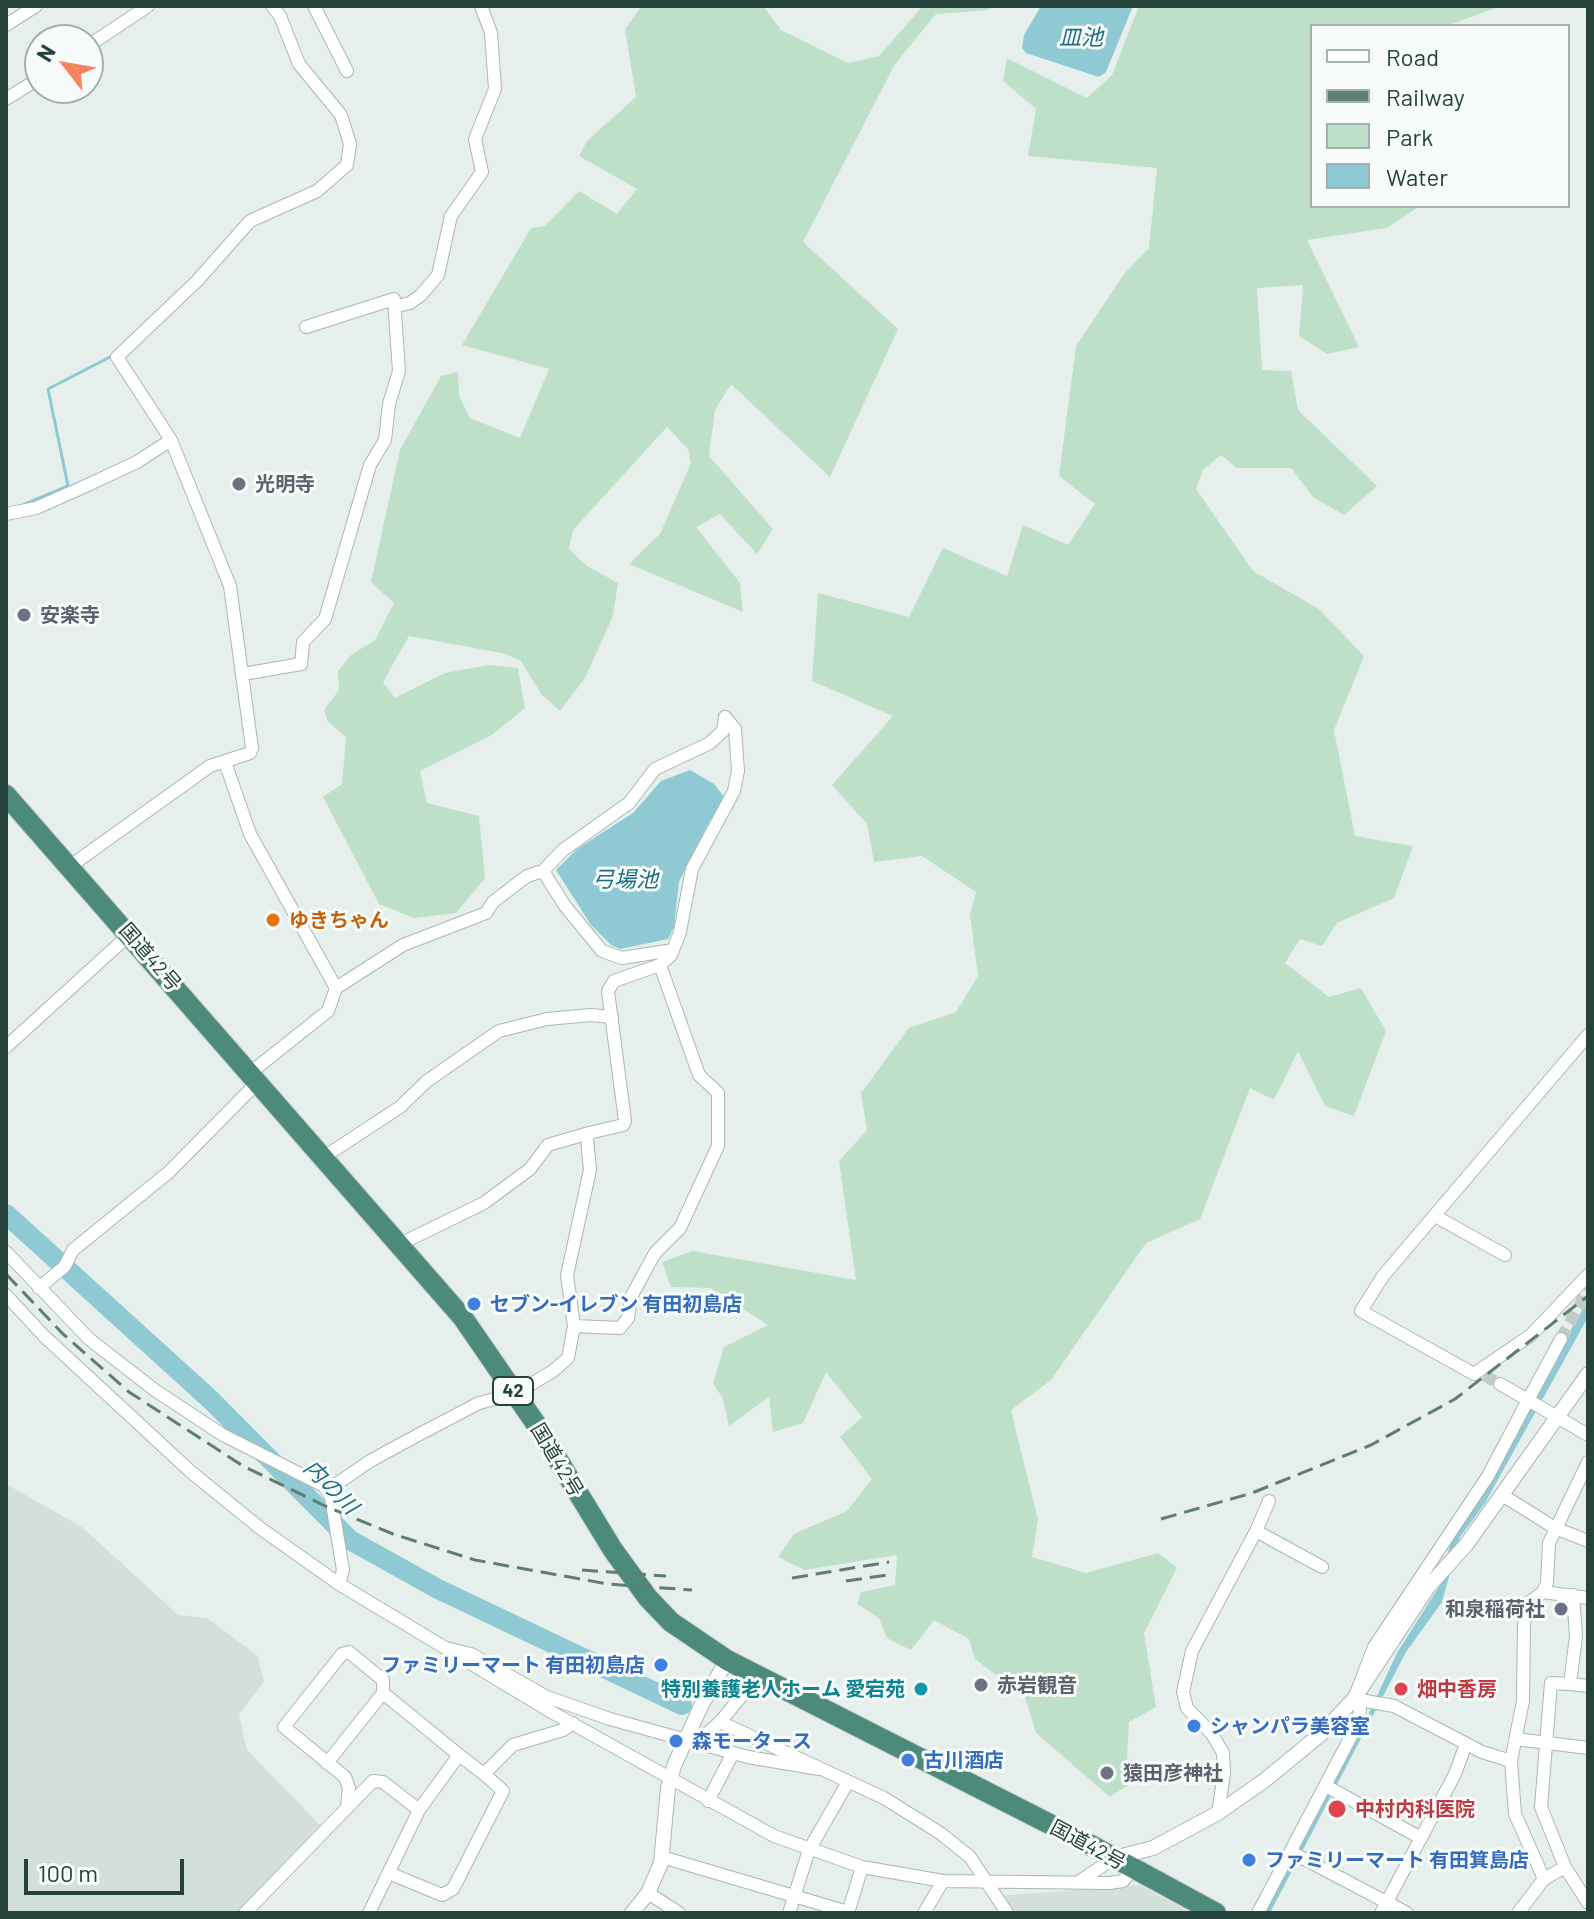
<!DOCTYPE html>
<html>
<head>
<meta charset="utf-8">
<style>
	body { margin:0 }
	#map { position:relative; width:1594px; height:1919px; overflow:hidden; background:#e6efeb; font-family:Barlow,sans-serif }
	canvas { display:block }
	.frame { position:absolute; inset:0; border:8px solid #24423a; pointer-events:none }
	.legend { position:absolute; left:1310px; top:24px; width:260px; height:184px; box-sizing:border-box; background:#f7fbf9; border:2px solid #a3b1ad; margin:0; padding:10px 14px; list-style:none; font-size:24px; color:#24423a }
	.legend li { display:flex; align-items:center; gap:16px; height:40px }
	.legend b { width:40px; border:2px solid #a3b1ad }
	.north { position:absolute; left:24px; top:24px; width:80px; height:80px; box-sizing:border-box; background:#f7fbf9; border:2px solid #a3b1ad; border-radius:50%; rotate:301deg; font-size:22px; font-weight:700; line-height:32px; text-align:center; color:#24423a }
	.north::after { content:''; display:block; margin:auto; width:28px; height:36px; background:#f4845f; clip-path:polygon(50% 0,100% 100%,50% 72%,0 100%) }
	.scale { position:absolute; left:24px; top:1859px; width:160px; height:36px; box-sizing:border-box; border:4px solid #24423a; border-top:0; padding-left:10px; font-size:24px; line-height:28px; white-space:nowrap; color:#24423a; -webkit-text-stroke:6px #f7fbf9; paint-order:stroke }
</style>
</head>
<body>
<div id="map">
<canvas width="1594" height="1919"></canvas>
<div class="frame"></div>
<ul class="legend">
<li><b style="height:10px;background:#fff"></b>Road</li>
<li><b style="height:10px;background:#5f7d75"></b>Railway</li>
<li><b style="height:22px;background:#bfe0c8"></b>Park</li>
<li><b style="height:22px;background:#8ec9d4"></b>Water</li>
</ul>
<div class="north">N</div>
<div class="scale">100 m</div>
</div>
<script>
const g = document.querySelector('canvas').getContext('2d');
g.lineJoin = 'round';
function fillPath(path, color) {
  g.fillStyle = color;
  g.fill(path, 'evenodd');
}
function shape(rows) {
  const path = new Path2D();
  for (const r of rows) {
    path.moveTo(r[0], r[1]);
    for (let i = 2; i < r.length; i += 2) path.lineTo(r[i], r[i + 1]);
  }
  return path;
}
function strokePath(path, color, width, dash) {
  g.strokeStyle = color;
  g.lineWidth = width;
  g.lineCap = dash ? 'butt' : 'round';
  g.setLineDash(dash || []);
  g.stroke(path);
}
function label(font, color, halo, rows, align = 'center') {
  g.font = font + ' Barlow,"Noto Sans JP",sans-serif';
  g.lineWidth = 6;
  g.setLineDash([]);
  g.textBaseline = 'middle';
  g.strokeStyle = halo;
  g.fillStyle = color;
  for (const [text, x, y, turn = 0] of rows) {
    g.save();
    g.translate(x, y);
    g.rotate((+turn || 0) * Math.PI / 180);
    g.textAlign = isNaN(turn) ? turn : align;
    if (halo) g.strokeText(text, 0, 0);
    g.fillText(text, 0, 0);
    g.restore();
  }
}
const built = shape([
	[6,1484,82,1527,178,1615,207,1618,258,1656,264,1682,239,1714,247,1750,320,1825,237,1913,6,1913],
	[1140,1885,1191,1913,1007,1913,998,1896]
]);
const green = shape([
	[642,6,763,6,781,30,848,63,879,56,923,6,991,6,988,10,936,14,895,64,803,242,898,329,830,477,731,384,715,410,709,456,773,529,757,554,720,514,696,527,740,583,743,612,629,564,660,534,691,463,688,449,667,427,573,530,569,549,587,566,618,583,613,616,585,678,560,711,542,695,520,660,502,653,409,636,383,682,395,698,445,673,490,665,518,668,525,708,492,735,420,771,427,803,479,816,485,878,456,913,414,918,379,904,323,797,342,784,346,737,328,722,324,710,339,690,338,671,351,655,375,640,394,603,371,582,400,450,441,376,458,372,459,396,470,418,520,438,549,369,462,345,531,228,545,226,579,191,617,214,637,189,579,156,587,141,636,97,625,29],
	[1139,6,1501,6,1446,26,1312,26,1312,206,1420,206,1387,228,1307,240,1359,347,1327,354,1299,336,1303,285,1257,288,1262,370,1291,371,1298,410,1377,486,1344,515,1313,497,1291,468,1237,468,1221,455,1203,470,1196,489,1253,571,1319,609,1364,656,1334,730,1355,836,1413,846,1394,898,1337,923,1322,946,1300,939,1285,963,1329,997,1361,988,1386,1031,1354,1116,1325,1106,1298,1051,1274,1100,1250,1088,1200,1219,1146,1243,1051,1380,1011,1410,1038,1520,1032,1557,1086,1573,1158,1553,1177,1568,1144,1633,1156,1707,1129,1722,1127,1758,1146,1773,1110,1797,1036,1733,1025,1697,975,1659,969,1639,934,1620,911,1650,887,1638,879,1618,857,1604,861,1592,895,1585,897,1555,805,1570,778,1557,794,1534,847,1511,872,1479,840,1437,862,1417,826,1372,803,1423,773,1432,769,1397,729,1426,723,1399,713,1383,724,1347,768,1325,710,1288,671,1287,662,1262,693,1251,856,1280,839,1161,867,1130,861,1093,909,1028,956,1012,978,976,970,914,976,892,922,856,874,862,867,824,832,785,893,716,812,681,818,593,909,617,943,548,1007,576,1023,525,1068,545,1095,504,1059,476,1076,346,1124,274,1149,248,1157,168,1028,156,1036,109,1003,81,1007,58,1087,98,1112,75]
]);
const water = shape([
	[1041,6,1133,6,1106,72,1099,77,1026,53,1022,48,1024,35],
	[690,770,714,784,725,798,708,824,679,882,674,927,668,939,620,949,611,945,591,925,556,870,577,849,633,813,661,781],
	[1588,1300,1588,1317,1485,1503,1460,1537,1442,1602,1406,1652,1270,1913,1261,1913,1369,1713,1397,1653,1440,1585,1453,1532]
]);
const stream = shape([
	[25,504,68,486,48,389,110,357]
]);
const river = shape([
	[6,1214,212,1401,350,1540,438,1589,682,1705]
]);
const minorTunnel = shape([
	[1561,1339,1588,1290],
	[1484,1375,1500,1384]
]);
const minor = shape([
	[314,6,347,71],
	[6,25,36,6],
	[88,46,148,6],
	[6,99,40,78],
	[397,306,410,303,421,295,438,275,451,216,482,172,475,139,495,89,491,33,481,6],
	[6,514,36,508,79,489,137,462,171,440],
	[243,674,301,664,303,642,325,619,370,465,385,440,389,404,399,371,394,299,306,327],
	[225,762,250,834,336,988,328,1011,250,1073],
	[69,867,210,766,250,753,252,748,230,586,171,440,117,357,197,281,250,221,317,191,347,165,350,144,341,115,299,64,280,16,272,6],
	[543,871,565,906,602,951,622,958,673,950],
	[336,988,403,945,486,913,493,902,527,876,543,871,563,850,629,803,655,769,710,743,723,731,725,717],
	[1588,1035,1383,1276,1361,1311,1474,1374,1531,1335,1588,1275],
	[6,1047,130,934],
	[324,1157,400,1107,427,1081,499,1031,547,1019,591,1015,612,1017],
	[1435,1216,1505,1255],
	[400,1244,484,1203,530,1169,548,1145,589,1133],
	[6,1252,89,1339,156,1391,223,1435,324,1486,331,1497,343,1570,339,1584],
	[39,1288,65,1266,73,1250,169,1172,258,1082],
	[6,1295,44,1336,191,1472,260,1528,339,1584,555,1714,774,1836,862,1867,943,1881,1109,1883,1123,1881,1133,1869],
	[574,1326,567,1275,590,1170,587,1138,589,1133,623,1125,625,1121,608,991,614,981,660,965],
	[1561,1339,1528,1400,1588,1435],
	[328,1490,370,1461,418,1435,479,1403,515,1394,553,1371,568,1358,574,1326,620,1328,628,1318,631,1297,655,1253,680,1228,718,1146,718,1093,699,1075,660,965,671,955,680,932,692,869,734,791,738,771,735,729,725,717],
	[1502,1495,1555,1528,1588,1541],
	[1256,1531,1322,1567],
	[1543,1592,1588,1598],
	[1573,1595,1576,1636,1570,1684,1588,1686],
	[450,1649,471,1654,547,1697,610,1719,748,1757,819,1769],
	[1354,1699,1394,1706,1482,1752,1511,1761],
	[720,1722,884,1798,940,1833,970,1857,1007,1913],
	[1516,1739,1588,1748],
	[695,1744,720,1722,758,1676],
	[327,1763,383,1693],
	[1326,1786,1421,1838],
	[708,1801,733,1753],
	[347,1805,349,1788,345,1777,284,1727,342,1654,349,1652,383,1680,383,1693,459,1755],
	[1218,1813,1224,1774,1223,1753,1212,1734,1187,1708,1183,1692,1192,1651,1256,1531,1269,1501],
	[1291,1852,1407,1913],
	[662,1857,848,1912],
	[1565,1867,1541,1807,1551,1683,1570,1684],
	[389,1873,442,1895,453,1889,503,1791,484,1774],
	[1544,1879,1565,1867,1588,1903],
	[1080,1881,1114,1858],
	[648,1893,679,1913],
	[245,1913,373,1781,383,1782,419,1810,459,1755,484,1774,513,1745,563,1730,573,1723],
	[369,1913,419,1810],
	[789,1913,809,1850,848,1782],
	[848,1913,862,1867],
	[924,1913,943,1881],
	[1258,1913,1358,1723,1360,1709,1354,1699,1374,1647,1488,1476,1528,1400,1500,1384],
	[1381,1913,1455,1774,1466,1744],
	[1518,1913,1544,1879,1515,1814,1511,1761,1523,1701,1524,1623,1531,1601,1543,1592,1547,1583,1549,1543,1588,1462]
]);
const tertiary = shape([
	[1114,1858,1153,1848,1218,1813,1265,1780,1321,1734,1354,1699,1428,1587,1466,1545,1588,1374],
	[632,1913,648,1893,661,1863,668,1788,674,1766,701,1706,727,1660]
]);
const trunk = shape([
	[6,795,463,1318,536,1424,613,1550,648,1598,671,1622,727,1660,1089,1844,1216,1913]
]);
const rail = shape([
	[6,1274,63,1334,129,1392,243,1466,325,1506,393,1534,475,1560,608,1584,692,1590],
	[1161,1519,1252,1493,1371,1445,1455,1399,1588,1296],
	[582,1570,666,1576],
	[792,1578,889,1562],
	[846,1581,888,1575]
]);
const markers = [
	[239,484,8,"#6b7280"],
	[24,615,8,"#6b7280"],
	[273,920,8,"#e8710a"],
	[474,1304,8,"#3f7fe0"],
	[1561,1609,8,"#6b7280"],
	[661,1665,8,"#3f7fe0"],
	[981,1685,8,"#6b7280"],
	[921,1689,8,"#0f9aa8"],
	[1401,1689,8,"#e0444e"],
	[1194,1726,8,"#3f7fe0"],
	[676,1741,8,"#3f7fe0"],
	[908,1760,8,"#3f7fe0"],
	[1107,1773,8,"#6b7280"],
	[1337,1809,10,"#e0444e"],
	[1249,1860,8,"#3f7fe0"]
];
const shields = [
	[513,1391,40]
];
const shieldNames = [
	["42",513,1391]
];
const worshipNames = [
	["光明寺",255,484],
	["安楽寺",40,615],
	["和泉稲荷社",1545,1609,"right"],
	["赤岩観音",997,1685],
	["猿田彦神社",1123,1773]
];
const foodNames = [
	["ゆきちゃん",289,920]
];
const streetNames = [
	["国道42号",150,957,49],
	["国道42号",557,1460,59],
	["国道42号",1088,1845,28]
];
const shopNames = [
	["セブン-イレブン 有田初島店",490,1304],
	["ファミリーマート 有田初島店",645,1665,"right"],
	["シャンパラ美容室",1210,1726],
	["森モータース",692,1741],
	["古川酒店",924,1760],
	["ファミリーマート 有田箕島店",1265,1860]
];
const cultureNames = [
	["特別養護老人ホーム 愛宕苑",905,1689]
];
const healthNames = [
	["畑中香房",1417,1689],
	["中村内科医院",1355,1809]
];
const waterNames = [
	["皿池",1081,38],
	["弓場池",625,880],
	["内の川",331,1487,45]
];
fillPath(built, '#d4dfda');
fillPath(green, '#bfe0c8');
fillPath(water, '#8ec9d4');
strokePath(stream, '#8ec9d4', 3);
strokePath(river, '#8ec9d4', 20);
strokePath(minorTunnel, '#bfccc8', 12, [12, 6]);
strokePath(minor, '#a8b8b2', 14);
strokePath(tertiary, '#a8b8b2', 16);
strokePath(trunk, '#c2cac8', 22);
strokePath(minor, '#fff', 12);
strokePath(tertiary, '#fff', 14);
strokePath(trunk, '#4c8a7c', 20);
strokePath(rail, '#5f7d75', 3, [16, 8]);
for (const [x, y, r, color] of markers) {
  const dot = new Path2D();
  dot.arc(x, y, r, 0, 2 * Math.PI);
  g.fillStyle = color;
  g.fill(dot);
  strokePath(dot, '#f7fbf9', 3);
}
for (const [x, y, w] of shields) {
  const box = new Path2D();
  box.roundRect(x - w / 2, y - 14, w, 28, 6);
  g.fillStyle = '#f7fbf9';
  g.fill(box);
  strokePath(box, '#24423a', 2);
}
label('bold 18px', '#24423a', null, shieldNames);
label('bold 20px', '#5b616d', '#f7fbf9', worshipNames, 'left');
label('bold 20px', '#c56008', '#f7fbf9', foodNames, 'left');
label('20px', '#24423a', '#f7fbf9', streetNames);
label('bold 20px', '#366cbe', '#f7fbf9', shopNames, 'left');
label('bold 20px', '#0d838f', '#f7fbf9', cultureNames, 'right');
label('bold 20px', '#be3a42', '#f7fbf9', healthNames, 'left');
label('italic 22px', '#1c6f80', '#f7fbf9', waterNames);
</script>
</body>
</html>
